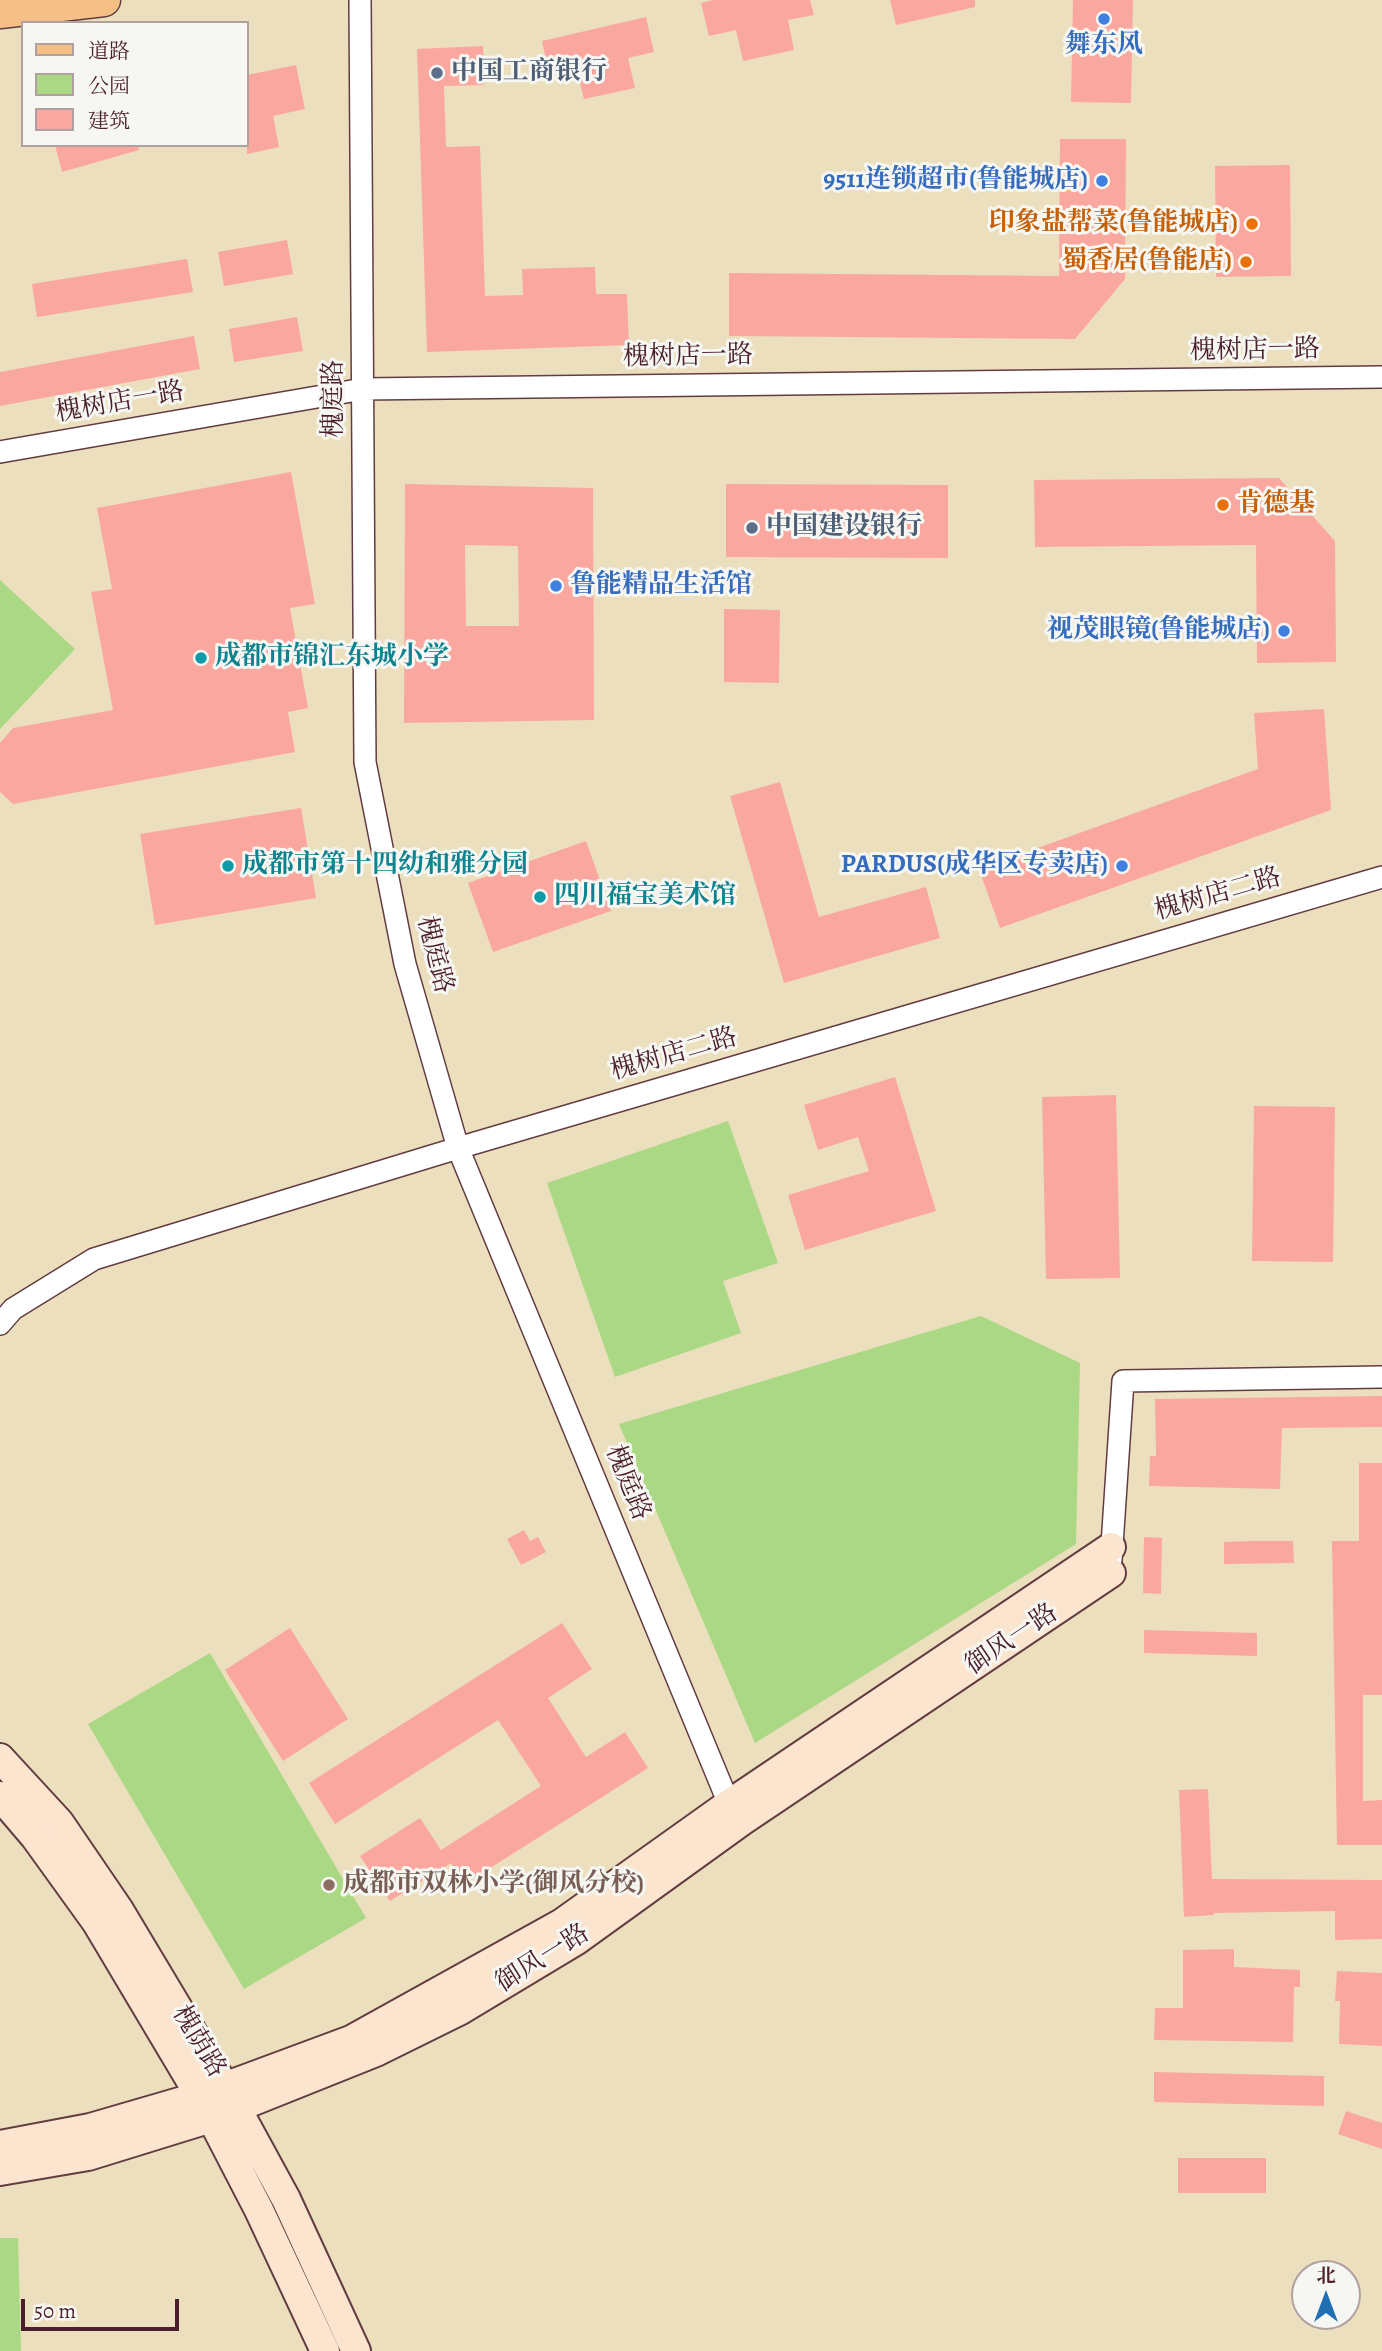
<!DOCTYPE html>
<html>
<head>
<meta charset="utf-8">
<style>
	body { margin:0 }
	#map { position:relative; width:1382px; height:2351px; overflow:hidden; background:#ecdfbd; font-family:Alegreya,"Noto Serif SC",serif }
	canvas { display:block }
	.legend { position:absolute; left:21px; top:21px; width:228px; height:126px; box-sizing:border-box; background:#f6f6f2; border:2px solid #b1a0a2; margin:0; padding:9px 12px; list-style:none; font-size:21px; color:#4a1f2b }
	.legend li { display:flex; align-items:center; gap:14px; height:35px }
	.legend b { width:35px; border:2px solid #b1a0a2 }
	.north { position:absolute; left:1291px; top:2260px; width:70px; height:70px; box-sizing:border-box; background:#f6f6f2; border:2px solid #b1a0a2; border-radius:50%; rotate:0deg; font-size:19px; font-weight:700; line-height:28px; text-align:center; color:#4a1f2b }
	.north::after { content:''; display:block; margin:auto; width:24px; height:32px; background:#1f6fb2; clip-path:polygon(50% 0,100% 100%,50% 72%,0 100%) }
	.scale { position:absolute; left:21px; top:2299px; width:158px; height:32px; box-sizing:border-box; border:4px solid #4a1f2b; border-top:0; padding-left:9px; font-size:21px; line-height:24px; white-space:nowrap; color:#4a1f2b; -webkit-text-stroke:5px #f6f6f2; paint-order:stroke }
</style>
</head>
<body>
<div id="map">
<canvas width="1382" height="2351"></canvas>
<ul class="legend">
<li><b style="height:9px;background:#f5bf86"></b>道路</li>
<li><b style="height:19px;background:#abd885"></b>公园</li>
<li><b style="height:19px;background:#faa7a0"></b>建筑</li>
</ul>
<div class="north">北</div>
<div class="scale">50 m</div>
</div>
<script>
const g = document.querySelector('canvas').getContext('2d');
g.lineJoin = 'round';
function fillPath(path, color) {
  g.fillStyle = color;
  g.fill(path, 'evenodd');
}
function shape(rows) {
  const path = new Path2D();
  for (const r of rows) {
    path.moveTo(r[0], r[1]);
    for (let i = 2; i < r.length; i += 2) path.lineTo(r[i], r[i + 1]);
  }
  return path;
}
function strokePath(path, color, width, dash) {
  g.strokeStyle = color;
  g.lineWidth = width;
  g.lineCap = dash ? 'butt' : 'round';
  g.setLineDash(dash || []);
  g.stroke(path);
}
function label(font, color, halo, rows, align = 'center') {
  g.font = font + ' Alegreya,"Noto Serif SC",serif';
  g.lineWidth = 6;
  g.setLineDash([]);
  g.textBaseline = 'middle';
  g.strokeStyle = halo;
  g.fillStyle = color;
  for (const [text, x, y, turn = 0] of rows) {
    g.save();
    g.translate(x, y);
    g.rotate((+turn || 0) * Math.PI / 180);
    g.textAlign = isNaN(turn) ? turn : align;
    if (halo) g.strokeText(text, 0, 0);
    g.fillText(text, 0, 0);
    g.restore();
  }
}
const green = shape([
	[0,580,75,649,0,729],
	[728,1121,778,1263,723,1281,741,1333,615,1377,547,1183],
	[981,1316,1080,1363,1076,1544,755,1743,619,1424],
	[210,1653,366,1918,244,1989,88,1724],
	[0,2238,18,2238,21,2351,0,2351]
]);
const building = shape([
	[713,0,810,0,814,15,788,20,794,50,743,61,736,30,709,36,701,3],
	[890,0,975,0,975,7,896,25],
	[1073,0,1133,0,1131,103,1071,102],
	[646,17,654,52,628,58,635,88,584,99,576,68,549,74,542,41],
	[483,46,484,85,444,86,446,147,480,146,485,296,523,295,522,269,595,267,596,294,627,294,629,345,427,352,417,49],
	[296,65,305,109,273,116,279,147,247,154,247,75],
	[1060,139,1126,139,1125,279,1075,339,729,336,729,273,1059,276],
	[55,145,138,145,139,150,62,172],
	[1290,165,1291,276,1216,277,1215,166],
	[287,240,293,274,224,286,218,252],
	[187,259,193,292,37,317,32,284],
	[297,317,303,351,234,362,229,329],
	[194,336,200,369,0,406,0,372],
	[291,472,315,604,290,608,308,708,288,712,295,752,13,804,0,792,0,743,13,728,113,710,91,592,112,589,97,508],
	[1279,478,1335,541,1336,662,1257,663,1256,545,1035,547,1034,480],
	[405,484,593,488,594,720,404,723],
	[465,545,518,546,519,626,466,626],
	[726,484,948,485,948,558,726,557],
	[724,609,780,610,779,683,724,682],
	[1324,709,1331,810,1000,928,979,869,1258,769,1254,713],
	[780,782,819,917,926,887,940,938,784,983,730,796],
	[301,808,316,898,155,925,140,834],
	[586,841,611,911,493,952,468,883],
	[895,1077,936,1211,805,1250,788,1195,869,1171,858,1137,818,1150,804,1105],
	[1116,1095,1120,1278,1046,1279,1042,1097],
	[1254,1106,1335,1107,1333,1262,1252,1261],
	[1382,1396,1382,1427,1282,1428,1280,1489,1149,1486,1150,1456,1156,1456,1155,1399],
	[1359,1463,1382,1463,1382,1695,1363,1695,1363,1801,1382,1800,1382,1845,1337,1845,1332,1541,1359,1541],
	[524,1530,530,1541,538,1537,546,1552,521,1565,507,1539],
	[1144,1537,1162,1538,1161,1594,1143,1593],
	[1250,1541,1293,1541,1294,1563,1224,1564,1224,1542],
	[562,1623,592,1669,548,1698,586,1757,625,1732,648,1768,465,1884,451,1863,390,1901,360,1856,420,1818,441,1850,541,1786,498,1720,335,1824,309,1783],
	[290,1628,348,1719,283,1761,225,1670],
	[1144,1630,1257,1633,1257,1656,1144,1653],
	[1208,1789,1212,1879,1382,1880,1382,1939,1335,1940,1335,1911,1214,1913,1214,1915,1184,1917,1179,1790],
	[1234,1949,1234,1967,1300,1970,1300,1987,1294,1987,1293,2042,1154,2040,1155,2008,1183,2008,1183,1950],
	[1337,1971,1382,1973,1382,2046,1339,2044,1340,2001,1335,2001],
	[1154,2072,1324,2076,1324,2106,1154,2102],
	[1346,2111,1382,2123,1382,2149,1338,2134],
	[1178,2158,1266,2158,1266,2193,1178,2193]
]);
const minor = shape([
	[360,0,365,762,405,964,458,1148,729,1804,737,1813],
	[0,452,363,389,1382,377],
	[0,1324,13,1309,94,1259,458,1148,1382,877],
	[1111,1560,1123,1381,1382,1377]
]);
const secondary = shape([
	[0,1758,59,1822,119,1910,225,2087,286,2199,356,2351],
	[0,1796,35,1837,97,1923,200,2096,259,2210,325,2351],
	[0,2145,90,2128,200,2096,351,2040,562,1923,729,1804,1111,1547],
	[0,2171,88,2156,211,2118,376,2052,459,2011,577,1940,742,1821,1111,1573]
]);
const primary = shape([
	[0,12,104,0]
]);
const markers = [
	[1104,19,7,"#3f7fe0"],
	[437,73,7,"#5c6f8a"],
	[1102,181,7,"#3f7fe0"],
	[1252,224,7,"#e8710a"],
	[1246,262,7,"#e8710a"],
	[1223,505,7,"#e8710a"],
	[752,528,7,"#5c6f8a"],
	[556,586,7,"#3f7fe0"],
	[1284,631,7,"#3f7fe0"],
	[201,658,7,"#0f9aa8"],
	[228,866,7,"#0f9aa8"],
	[1122,866,7,"#3f7fe0"],
	[540,897,7,"#0f9aa8"],
	[329,1885,7,"#8d6e63"]
];
const shopNames = [
	["舞东风",1104,46,"center"],
	["9511连锁超市(鲁能城店)",1088,181],
	["鲁能精品生活馆",570,586,"left"],
	["视茂眼镜(鲁能城店)",1270,631],
	["PARDUS(成华区专卖店)",1108,866]
];
const serviceNames = [
	["中国工商银行",451,73],
	["中国建设银行",766,528]
];
const foodNames = [
	["印象盐帮菜(鲁能城店)",1238,224],
	["蜀香居(鲁能店)",1232,262],
	["肯德基",1237,505,"left"]
];
const streetNames = [
	["槐树店一路",1255,351,-1],
	["槐树店一路",688,357,-1],
	["槐庭路",335,399,-90],
	["槐树店一路",120,403,-10],
	["槐树店二路",1218,895,-16],
	["槐庭路",434,955,76],
	["槐树店二路",674,1055,-16],
	["槐庭路",627,1483,68],
	["御风一路",1012,1640,-34],
	["御风一路",543,1959,-32],
	["槐荫路",198,2042,59]
];
const cultureNames = [
	["成都市锦汇东城小学",215,658],
	["成都市第十四幼和雅分园",242,866],
	["四川福宝美术馆",554,897]
];
const educationNames = [
	["成都市双林小学(御风分校)",343,1885]
];
fillPath(green, '#abd885');
fillPath(building, '#faa7a0');
strokePath(minor, '#623c41', 24);
strokePath(secondary, '#623c41', 32);
strokePath(primary, '#623c41', 35);
strokePath(minor, '#fff', 21);
strokePath(secondary, '#fbe5cf', 28);
strokePath(primary, '#f5bf86', 32);
for (const [x, y, r, color] of markers) {
  const dot = new Path2D();
  dot.arc(x, y, r, 0, 2 * Math.PI);
  g.fillStyle = color;
  g.fill(dot);
  strokePath(dot, '#f6f6f2', 2.5);
}
label('bold 26px', '#366cbe', '#f6f6f2', shopNames, 'right');
label('bold 26px', '#4e5e75', '#f6f6f2', serviceNames, 'left');
label('bold 26px', '#c56008', '#f6f6f2', foodNames, 'right');
label('26px', '#4a1f2b', '#f6f6f2', streetNames);
label('bold 26px', '#0d838f', '#f6f6f2', cultureNames, 'left');
label('bold 26px', '#785e54', '#f6f6f2', educationNames, 'left');
</script>
</body>
</html>
